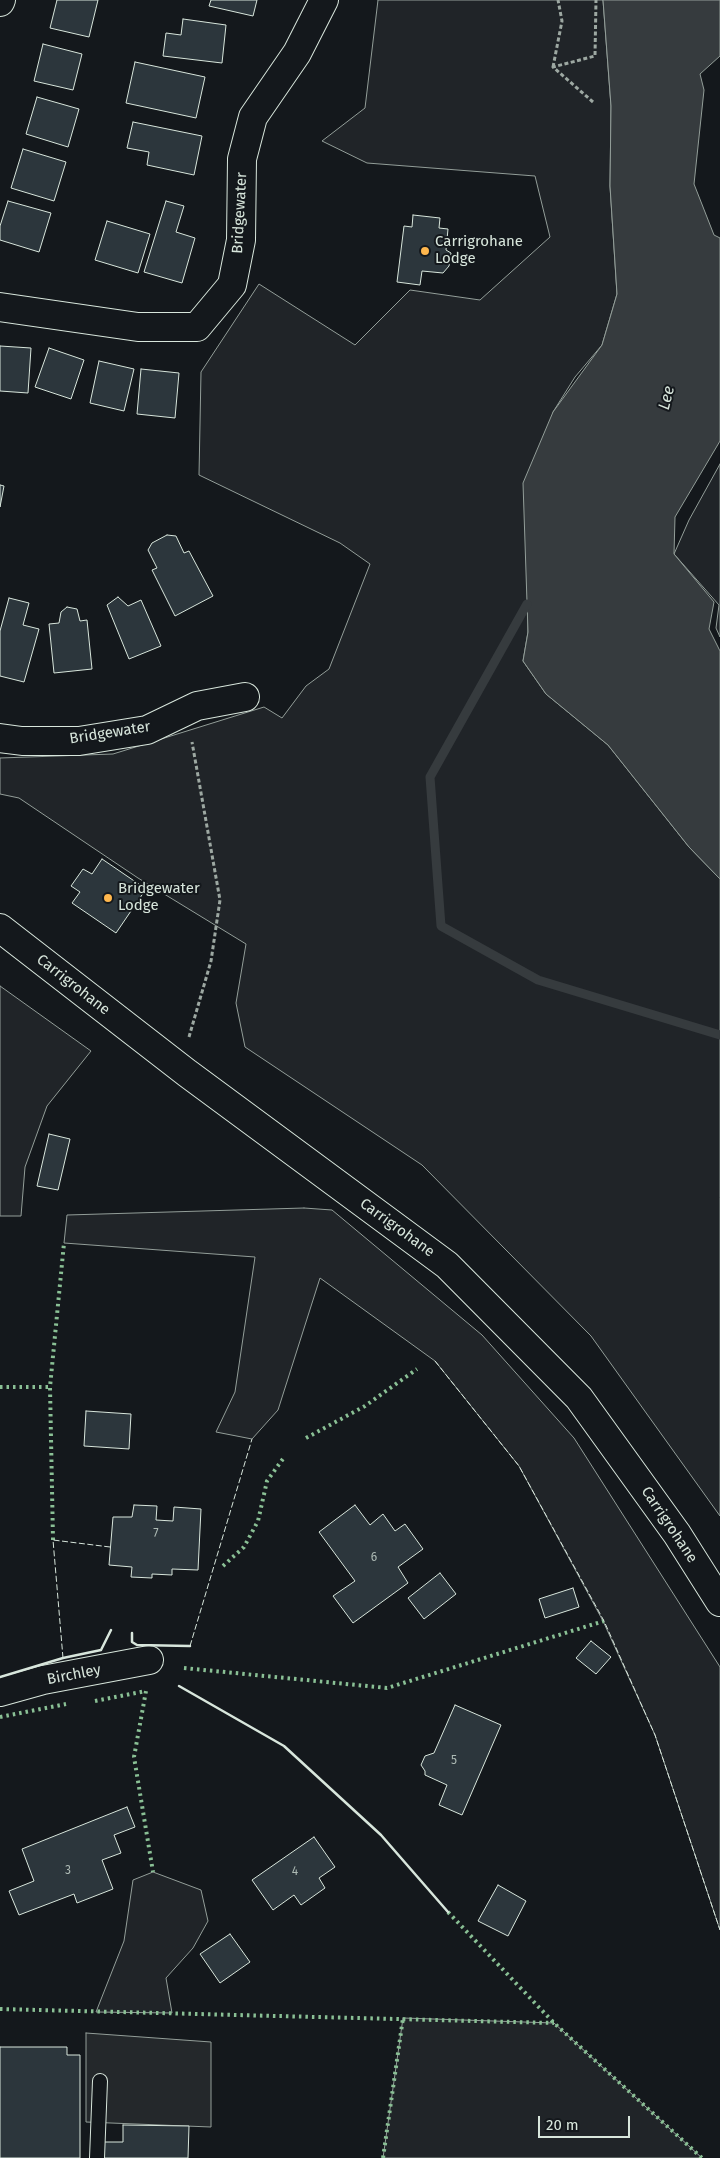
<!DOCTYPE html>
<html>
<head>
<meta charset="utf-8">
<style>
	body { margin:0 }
	#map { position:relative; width:720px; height:2158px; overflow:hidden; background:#14181c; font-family:"Fira Sans",sans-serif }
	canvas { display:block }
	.scale { position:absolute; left:538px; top:2116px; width:92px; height:22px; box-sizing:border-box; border:2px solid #d8e6dc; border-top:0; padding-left:6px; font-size:15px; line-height:18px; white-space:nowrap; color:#d8e6dc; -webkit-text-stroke:4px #14181c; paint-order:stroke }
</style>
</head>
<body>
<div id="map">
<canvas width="720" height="2158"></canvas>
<div class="scale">20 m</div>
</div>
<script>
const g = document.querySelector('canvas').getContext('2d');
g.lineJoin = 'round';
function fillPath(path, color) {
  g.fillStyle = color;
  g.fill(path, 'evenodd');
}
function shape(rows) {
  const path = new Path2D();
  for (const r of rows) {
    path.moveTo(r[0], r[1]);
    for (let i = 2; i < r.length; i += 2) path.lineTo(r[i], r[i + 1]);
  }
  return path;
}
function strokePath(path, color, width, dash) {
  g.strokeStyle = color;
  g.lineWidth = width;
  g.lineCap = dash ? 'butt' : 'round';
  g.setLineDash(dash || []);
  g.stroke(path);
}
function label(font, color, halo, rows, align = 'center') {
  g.font = font + ' "Fira Sans",sans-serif';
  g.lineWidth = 4;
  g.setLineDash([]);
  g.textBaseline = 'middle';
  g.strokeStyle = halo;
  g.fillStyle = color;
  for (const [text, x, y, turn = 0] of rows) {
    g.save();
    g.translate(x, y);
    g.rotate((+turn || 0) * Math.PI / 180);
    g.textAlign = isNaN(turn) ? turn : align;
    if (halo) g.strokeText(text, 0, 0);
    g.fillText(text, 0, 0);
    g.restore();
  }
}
const green = shape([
	[378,0,603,0,611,106,610,186,617,294,602,345,575,377,553,412,527,570,528,632,523,661,546,694,608,745,689,847,720,879,720,1516,591,1336,422,1165,245,1047,236,1003,246,944,138,878,19,798,0,794,0,758,113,754,264,707,282,718,306,686,329,669,370,564,340,543,199,475,201,372,259,284,355,345,410,290,480,300,550,237,535,176,367,163,322,141,365,108,378,0],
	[720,464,720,637,716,628,719,605,674,554,689,520,720,464],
	[0,986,91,1051,47,1106,25,1167,21,1216,0,1216,0,986],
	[304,1208,332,1210,482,1335,574,1438,720,1667,720,1930,655,1735,603,1621,519,1466,435,1361,320,1278,278,1410,252,1439,216,1432,235,1392,255,1257,64,1243,67,1215,304,1208],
	[153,1872,201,1890,208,1921,193,1948,166,1978,172,2013,96,2012,124,1941,133,1880,153,1872],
	[403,2018,554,2023,702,2158,383,2158,403,2018]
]);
const parking = shape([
	[86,2033,211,2042,211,2127,86,2122,86,2033]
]);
const water = shape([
	[603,0,720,0,720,56,700,74,704,90,694,184,714,235,720,238,720,441,675,517,674,554,714,602,709,629,720,651,720,879,689,847,608,745,546,694,523,661,528,632,523,483,553,412,602,345,617,294,610,186,611,106,603,0]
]);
const stream = shape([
	[527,604,430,777,441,926,538,980,720,1035]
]);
const building = shape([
	[57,0,98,0,89,37,50,28,57,0],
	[211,0,257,0,253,16,209,6,211,0],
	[183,19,226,25,222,63,163,56,166,33,181,35,183,19],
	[43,44,82,54,73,90,34,81,43,44],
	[135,62,205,77,196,118,126,103,135,62],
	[37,97,79,109,68,147,26,134,37,97],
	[133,122,202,136,194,175,147,165,149,152,127,148,133,122],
	[23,149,66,162,54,201,11,188,23,149],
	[8,201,51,213,39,252,0,240,0,226,8,201],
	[166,201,184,206,176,232,195,238,182,283,144,272,166,201],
	[413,215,440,218,439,228,448,229,446,250,451,253,449,266,443,273,422,271,420,285,397,282,404,226,412,227,413,215],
	[107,221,150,234,138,273,95,260,107,221],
	[0,346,31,348,28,393,0,391,0,346],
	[49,348,84,360,71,399,35,387,49,348],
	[99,361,134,369,124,411,90,403,99,361],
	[141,369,179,373,175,418,137,414,141,369],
	[0,485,4,486,0,507,0,485],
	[167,535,176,536,184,553,189,551,213,596,175,616,152,570,157,568,148,550,152,543,167,535],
	[118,597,128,606,141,600,161,646,129,659,107,605,118,597],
	[9,598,29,603,23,625,39,629,24,682,0,676,0,631,9,598],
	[67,607,77,609,80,621,87,620,92,669,54,673,49,624,59,623,61,612,67,607],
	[102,859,146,889,116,933,72,903,80,892,71,886,83,869,92,874,102,859],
	[49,1134,70,1139,58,1190,37,1186,49,1134],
	[86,1411,131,1414,129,1449,84,1446,86,1411],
	[134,1505,157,1506,156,1520,173,1521,174,1507,201,1509,198,1570,172,1569,172,1575,152,1574,152,1578,131,1577,132,1567,109,1565,113,1517,132,1517,134,1505],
	[355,1505,370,1525,383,1514,395,1531,405,1524,423,1549,398,1567,408,1583,353,1623,333,1596,355,1581,319,1532,355,1505],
	[440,1573,456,1594,424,1619,408,1598,440,1573],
	[573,1588,579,1607,545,1618,539,1599,573,1588],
	[591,1641,611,1657,596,1674,576,1658,591,1641],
	[455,1705,501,1725,462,1815,439,1805,447,1785,425,1775,425,1771,421,1765,425,1756,434,1753,455,1705],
	[127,1807,135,1827,114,1835,121,1853,102,1860,113,1889,77,1903,74,1894,19,1915,9,1891,34,1881,22,1849,127,1807],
	[314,1837,335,1867,319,1878,325,1888,301,1905,294,1895,273,1910,252,1880,314,1837],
	[498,1885,526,1901,508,1936,478,1921,498,1885],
	[230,1934,250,1962,220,1983,200,1954,230,1934],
	[0,2047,67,2047,67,2055,80,2055,80,2158,0,2158,0,2047],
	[123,2125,189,2126,188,2158,104,2158,104,2142,123,2142,123,2125]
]);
const path = shape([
	[553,67,562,21,558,0],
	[593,102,553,67,595,56,596,0],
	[189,1037,211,961,220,900,192,742]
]);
const service = shape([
	[97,2158,100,2081]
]);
const minor = shape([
	[0,2,1,0],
	[0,307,138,327,197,327,232,285,241,240,242,159,253,117,297,53,324,0],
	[0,738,22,741,79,741,147,730,197,706,245,697],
	[0,1692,43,1680,149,1660]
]);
const trunk = shape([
	[0,928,187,1073,447,1265,579,1398,677,1534,720,1602]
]);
const hedge = shape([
	[0,1387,50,1387],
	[306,1438,365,1406,417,1369],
	[53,1540,50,1387,64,1243],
	[223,1566,244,1547,258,1521,267,1481,285,1456],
	[184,1668,387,1688,604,1621],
	[95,1701,146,1691,134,1757,153,1872],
	[0,1717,66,1704],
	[448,1912,554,2023,702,2158],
	[0,2009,554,2023],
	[383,2158,403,2018]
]);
const fence = shape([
	[435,1361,519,1466,604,1621,655,1735,720,1930],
	[190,1646,252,1439],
	[63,1658,53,1540,110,1547]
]);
const wall = shape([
	[132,1633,132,1642,137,1645,190,1646],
	[0,1677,63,1658,101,1650,111,1630],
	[179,1686,284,1746,381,1835,448,1912]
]);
const markers = [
	[425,251,5,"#ffb74d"],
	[108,898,5,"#ffb74d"]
];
const numberNames = [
	["7",156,1534],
	["6",374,1558],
	["5",454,1761],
	["3",68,1871],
	["4",295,1872]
];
const streetNames = [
	["Bridgewater",240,213,-87],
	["Bridgewater",110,733,-9],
	["Carrigrohane",73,985,38],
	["Carrigrohane",397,1228,36],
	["Carrigrohane",669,1525,56],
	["Birchley",74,1675,-11]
];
const poiNames = [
	["Carrigrohane",435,242],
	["Lodge",435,259],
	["Bridgewater",118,889],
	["Lodge",118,906]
];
const waterNames = [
	["Lee",667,398,-76]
];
fillPath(green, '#202428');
strokePath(green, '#939e99', 1);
fillPath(parking, '#24282b');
strokePath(parking, '#939e99', 1);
fillPath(water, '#363b3e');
strokePath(water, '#939e99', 1);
strokePath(stream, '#363b3e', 9);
fillPath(building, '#2c363c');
strokePath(building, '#d8e6dc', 1);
strokePath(service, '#d8e6dc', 16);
strokePath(minor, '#d8e6dc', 30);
strokePath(trunk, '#d8e6dc', 30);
strokePath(path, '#9da8a2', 3, [4, 2.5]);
strokePath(service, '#14181c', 14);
strokePath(minor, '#14181c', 28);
strokePath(trunk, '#14181c', 28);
strokePath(hedge, '#8ac095', 4, [2.5, 4]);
strokePath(fence, '#d8e6dc', 1, [6, 2.5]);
strokePath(wall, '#d8e6dc', 2.5);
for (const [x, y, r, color] of markers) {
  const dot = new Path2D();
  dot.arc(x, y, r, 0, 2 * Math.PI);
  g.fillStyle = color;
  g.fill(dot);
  strokePath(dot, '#14181c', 2);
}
label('12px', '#adbab4', null, numberNames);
label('15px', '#d8e6dc', '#14181c', streetNames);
label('15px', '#d8e6dc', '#14181c', poiNames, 'left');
label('italic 16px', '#d8e6dc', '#14181c', waterNames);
</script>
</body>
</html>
